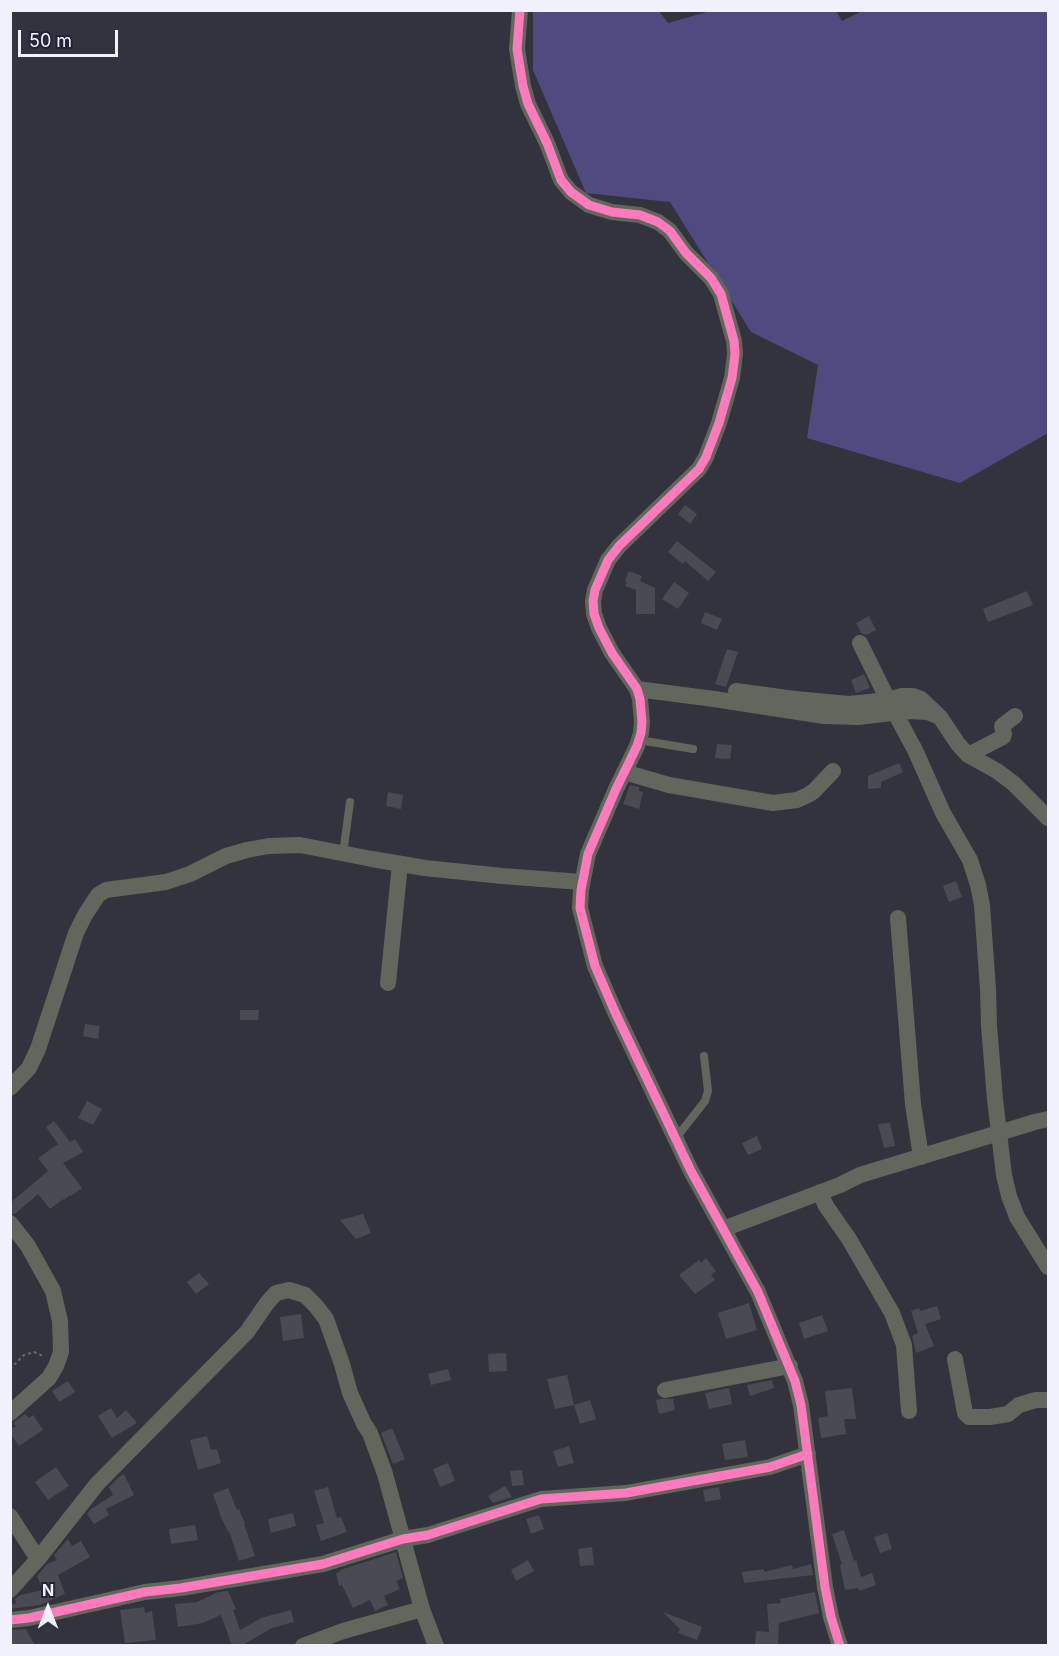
<!DOCTYPE html>
<html>
<head>
<meta charset="utf-8">
<style>
	body { margin:0 }
	#map { position:relative; width:1059px; height:1656px; overflow:hidden; background:#33333e; font-family:Inter,sans-serif }
	canvas { display:block }
	.frame { position:absolute; inset:0; border:12px solid #f1f1fd; pointer-events:none }
	.north { position:absolute; left:18px; top:1578px; width:60px; height:60px; -webkit-text-stroke:4px #242439; paint-order:stroke; rotate:0deg; font-size:16px; font-weight:700; line-height:24px; text-align:center; color:#f1f1fd }
	.north::after { content:''; display:block; margin:auto; width:21px; height:27px; background:#f1f1fd; clip-path:polygon(50% 0,100% 100%,50% 72%,0 100%) }
	.scale { position:absolute; left:18px; top:30px; width:100px; height:27px; box-sizing:border-box; border:3px solid #f1f1fd; border-top:0; padding-left:8px; font-size:18px; line-height:21px; white-space:nowrap; color:#f1f1fd; -webkit-text-stroke:4px #242439; paint-order:stroke }
</style>
</head>
<body>
<div id="map">
<canvas width="1059" height="1656"></canvas>
<div class="frame"></div>
<div class="north">N</div>
<div class="scale">50 m</div>
</div>
<script>
const g = document.querySelector('canvas').getContext('2d');
g.lineJoin = 'round';
function fillPath(path, color) {
  g.fillStyle = color;
  g.fill(path, 'evenodd');
}
function shape(rows) {
  const path = new Path2D();
  for (const r of rows) {
    path.moveTo(r[0], r[1]);
    for (let i = 2; i < r.length; i += 2) path.lineTo(r[i], r[i + 1]);
  }
  return path;
}
function strokePath(path, color, width, dash) {
  g.strokeStyle = color;
  g.lineWidth = width;
  g.lineCap = dash ? 'butt' : 'round';
  g.setLineDash(dash || []);
  g.stroke(path);
}
const green = shape([
	[714,10,836,11,842,21,864,10,927,10,930,12,933,10,1048,11,1048,433,960,483,807,438,818,365,751,332,670,202,586,193,533,70,533,11,659,11,668,23]
]);
const building = shape([
	[685,505,697,514,690,524,678,514],
	[677,541,716,572,708,581,685,561,683,564,668,552],
	[629,571,642,576,640,581,655,588,655,614,636,614,636,590,625,586,627,582,625,581],
	[674,582,689,593,678,609,662,599],
	[1027,591,1033,605,988,622,983,609],
	[705,612,722,619,717,630,701,623],
	[869,616,876,630,866,635,861,633,856,623],
	[727,649,738,652,726,687,715,684],
	[864,674,870,688,856,693,851,680],
	[717,744,732,745,730,759,715,758],
	[899,763,903,772,881,782,881,788,868,789,868,776],
	[630,785,639,787,639,791,643,792,639,809,623,804],
	[388,792,403,795,401,809,386,806],
	[956,881,962,897,949,902,943,886],
	[240,1010,259,1010,258,1020,240,1020],
	[85,1024,100,1026,98,1039,83,1036],
	[87,1101,102,1109,93,1125,78,1118],
	[54,1121,70,1142,75,1139,83,1152,63,1163,82,1188,71,1196,70,1195,64,1200,63,1199,50,1209,38,1194,15,1214,10,1213,10,1203,48,1171,38,1158,58,1144,46,1127],
	[890,1123,895,1146,884,1148,878,1124],
	[757,1136,762,1149,748,1155,742,1143],
	[363,1214,371,1233,356,1239,340,1220],
	[706,1258,716,1271,711,1275,715,1280,695,1294,679,1275,699,1260,701,1263],
	[199,1273,209,1284,196,1294,187,1282],
	[749,1303,757,1330,726,1339,718,1313],
	[937,1306,941,1319,925,1324,934,1346,916,1353,912,1336,918,1333,911,1311,919,1308,920,1311],
	[301,1314,304,1338,283,1341,280,1317],
	[822,1315,828,1331,804,1339,799,1323],
	[506,1353,507,1371,489,1372,488,1354],
	[448,1369,451,1380,431,1385,428,1374],
	[567,1375,574,1405,555,1409,547,1379],
	[772,1380,774,1388,750,1396,747,1385],
	[68,1381,75,1392,59,1402,52,1391],
	[729,1388,732,1404,709,1409,705,1393],
	[852,1388,856,1419,844,1419,846,1434,821,1438,818,1418,828,1416,825,1391],
	[661,1399,673,1399,675,1410,659,1414,656,1400],
	[590,1400,596,1419,580,1424,574,1405],
	[111,1408,117,1418,126,1410,137,1423,112,1438,98,1416],
	[25,1414,29,1418,33,1415,43,1430,19,1446,10,1433,10,1430,16,1426,13,1423],
	[392,1428,405,1459,393,1464,381,1433],
	[207,1436,211,1450,217,1449,221,1463,198,1470,190,1440],
	[745,1440,748,1457,725,1460,722,1444],
	[569,1446,574,1463,558,1467,553,1451],
	[448,1463,455,1481,440,1487,433,1469],
	[56,1467,69,1486,48,1500,35,1482],
	[522,1470,524,1485,512,1486,510,1471],
	[124,1474,134,1495,106,1509,109,1515,94,1524,87,1514,91,1509,113,1495,109,1487,119,1477],
	[505,1486,512,1497,493,1503,488,1496],
	[328,1487,337,1518,341,1517,347,1532,321,1541,316,1525,324,1523,314,1491],
	[719,1487,721,1499,705,1502,703,1490],
	[228,1488,237,1510,239,1509,245,1524,244,1524,255,1556,239,1561,229,1531,228,1532,221,1517,213,1494],
	[293,1513,296,1526,271,1533,268,1519],
	[539,1515,544,1529,531,1534,526,1519],
	[195,1525,198,1540,171,1544,169,1529],
	[844,1530,854,1561,856,1560,861,1577,872,1573,876,1585,859,1591,858,1588,845,1590,840,1565,842,1564,832,1534],
	[887,1533,892,1549,880,1553,874,1537],
	[68,1539,72,1546,81,1541,90,1557,58,1575,65,1594,40,1605,10,1609,10,1602,12,1605,16,1603,15,1599,20,1595,43,1590,37,1576,47,1564,57,1560,54,1555],
	[592,1547,594,1565,580,1566,578,1549],
	[396,1552,403,1578,396,1581,400,1589,384,1596,388,1605,375,1611,370,1600,353,1608,342,1585,339,1586,336,1573,340,1572,340,1570],
	[528,1560,534,1571,516,1581,511,1570],
	[811,1564,813,1575,744,1583,742,1572,764,1569,764,1572,792,1565,793,1569],
	[228,1591,236,1609,233,1610,240,1630,261,1618,291,1610,294,1622,272,1628,241,1646,232,1646,221,1615,203,1623,178,1627,175,1604,197,1602,218,1592],
	[815,1592,819,1613,779,1623,778,1646,755,1645,756,1631,769,1632,767,1604,781,1603,780,1599],
	[144,1607,145,1613,152,1611,156,1640,125,1643,120,1610],
	[663,1612,702,1627,697,1640,678,1633,680,1629],
	[26,1629,35,1646,10,1646,10,1630]
]);
const path = shape([
	[10,1369,24,1355,34,1352,43,1356]
]);
const service = shape([
	[639,740,693,749],
	[343,854,350,802],
	[676,1138,705,1101,708,1091,704,1056]
]);
const minor = shape([
	[520,10,517,49,523,86,528,104,547,143,561,180,571,192,589,205,612,212,640,215,658,222,670,231,686,253,711,278,721,294,734,341,735,354,732,378,719,423,706,457,699,469,619,546,608,560,595,590,593,601,594,614,599,628,612,653,637,689,640,699,642,722,641,733,637,746,616,789,588,854,581,890,580,908,595,966,615,1012,691,1171,758,1292,795,1381,801,1405,825,1587,831,1617,840,1646],
	[860,643,888,700,902,696,913,696,921,699,937,714],
	[637,689,714,699,824,716,858,717,908,711,928,712,940,717,958,744,968,755,997,771,1013,783,1048,818],
	[736,691,795,699,849,704,888,700],
	[895,713,915,750,943,813,970,860,978,885,982,905,988,989,989,1026,995,1099,1004,1175,1009,1196,1017,1217,1048,1267],
	[968,755,1003,737,1004,734,1002,726,1015,716],
	[624,772,669,785,773,803,797,800,808,795,814,791,833,771],
	[898,918,913,1104,921,1157],
	[388,983,400,864],
	[10,1088,29,1068,38,1049,76,933,85,915,98,895,106,890,166,882,190,874,226,856,247,850,269,846,300,845,372,859,425,868,502,876,582,882],
	[820,1192,826,1206,849,1239,892,1313,904,1345,909,1411],
	[10,1223,28,1246,53,1291,60,1321,61,1352,56,1366,49,1378,10,1413],
	[723,1229,840,1185,860,1175,1035,1122,1048,1119],
	[955,1359,965,1413,969,1417,990,1417,1008,1414,1019,1405,1036,1400,1048,1400],
	[665,1390,790,1366],
	[10,1516,38,1559],
	[10,1590,38,1559,97,1484,247,1332,267,1303,276,1293,289,1290,305,1295,316,1306,326,1319,342,1364,350,1393,364,1424,370,1433,385,1474,422,1609,436,1646],
	[10,1620,29,1618,145,1592,181,1588,323,1564,403,1539,428,1535,541,1499,626,1493,770,1467,808,1454],
	[303,1646,343,1631,422,1609]
]);
const cycleway = shape([
	[520,10,517,49,523,86,528,104,547,143,561,180,571,192,589,205,612,212,640,215,658,222,670,231,686,253,711,278,721,294,734,341,735,354,732,378,719,423,706,457,699,469,619,546,608,560,595,590,593,601,594,614,599,628,612,653,637,689,640,699,642,722,641,733,637,746,616,789,588,854,581,890,580,908,595,966,615,1012,691,1171,758,1292,795,1381,801,1405,825,1587,831,1617,840,1646],
	[10,1620,29,1618,145,1592,181,1588,323,1564,403,1539,428,1535,541,1499,626,1493,770,1467,808,1454]
]);
fillPath(green, '#4f4b81');
fillPath(building, '#4a4a53');
strokePath(path, '#676a67', 2, [3, 3]);
strokePath(service, '#61675d', 8);
strokePath(minor, '#61675d', 16);
strokePath(cycleway, '#fd7abc', 9);
</script>
</body>
</html>
